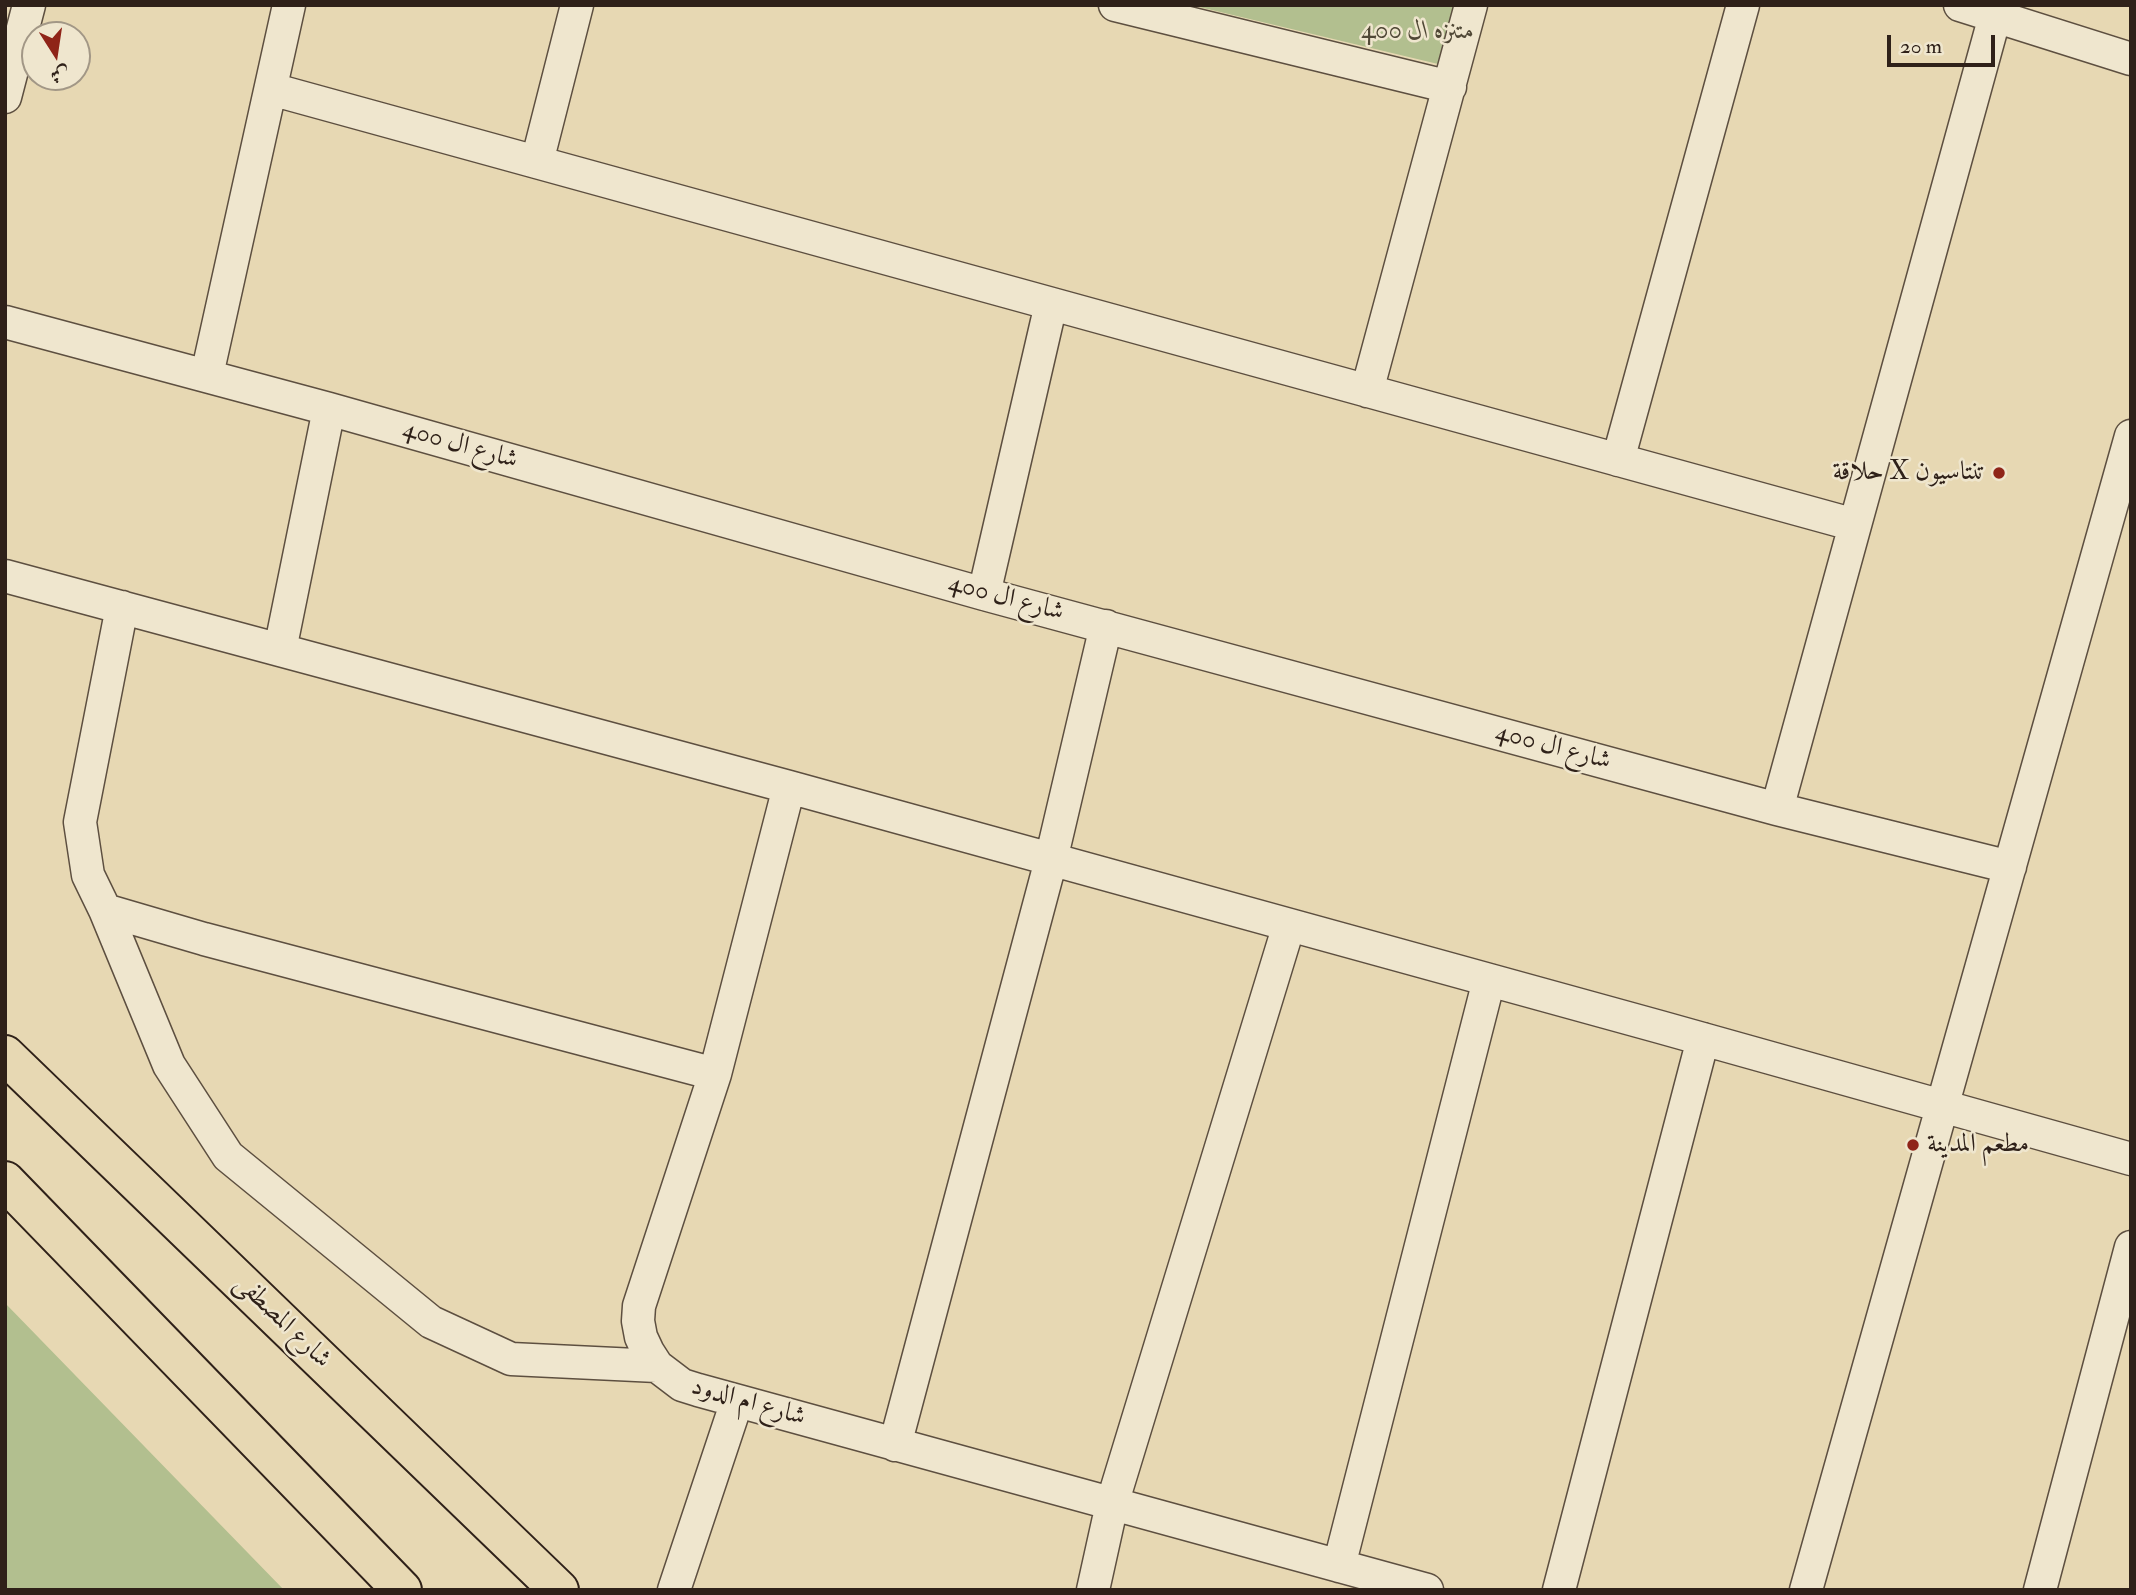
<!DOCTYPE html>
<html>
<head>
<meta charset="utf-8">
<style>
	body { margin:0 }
	#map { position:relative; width:2136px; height:1595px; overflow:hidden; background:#e7d8b3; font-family:"IM FELL Double Pica",Amiri,serif }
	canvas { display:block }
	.frame { position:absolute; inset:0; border:7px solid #2f2119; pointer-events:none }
	.north { position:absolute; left:21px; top:21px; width:70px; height:70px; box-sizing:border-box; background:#efe6ce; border:2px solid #a29786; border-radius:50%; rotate:168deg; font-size:19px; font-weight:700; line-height:28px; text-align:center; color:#2f2119 }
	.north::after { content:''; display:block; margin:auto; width:24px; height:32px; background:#8f2418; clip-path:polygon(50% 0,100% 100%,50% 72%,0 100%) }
	.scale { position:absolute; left:1887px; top:35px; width:108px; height:32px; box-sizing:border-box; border:4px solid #2f2119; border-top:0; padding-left:9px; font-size:21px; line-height:24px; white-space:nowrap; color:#2f2119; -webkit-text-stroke:5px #efe6ce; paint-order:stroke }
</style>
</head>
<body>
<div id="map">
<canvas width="2136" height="1595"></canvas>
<div class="frame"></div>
<div class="north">ش</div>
<div class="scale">20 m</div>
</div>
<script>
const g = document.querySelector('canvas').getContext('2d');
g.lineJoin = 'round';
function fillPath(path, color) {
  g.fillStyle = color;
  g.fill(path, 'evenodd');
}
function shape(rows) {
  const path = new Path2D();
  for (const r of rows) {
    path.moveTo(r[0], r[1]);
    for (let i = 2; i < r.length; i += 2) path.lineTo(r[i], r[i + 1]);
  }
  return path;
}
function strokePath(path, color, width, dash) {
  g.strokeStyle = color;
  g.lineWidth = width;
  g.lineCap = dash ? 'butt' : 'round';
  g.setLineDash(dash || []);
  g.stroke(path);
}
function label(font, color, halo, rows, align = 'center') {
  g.font = font + ' "IM FELL Double Pica",Amiri,serif';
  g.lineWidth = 5;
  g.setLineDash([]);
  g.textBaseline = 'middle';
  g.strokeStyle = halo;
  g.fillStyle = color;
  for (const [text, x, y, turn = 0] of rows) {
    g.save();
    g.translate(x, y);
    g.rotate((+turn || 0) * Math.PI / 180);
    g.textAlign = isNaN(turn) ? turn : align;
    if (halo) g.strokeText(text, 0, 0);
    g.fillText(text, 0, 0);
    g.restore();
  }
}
const green = shape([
	[1191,5,1454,5,1438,64],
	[5,1303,284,1590,5,1590]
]);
const minor = shape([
	[1115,5,1450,87],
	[1960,5,2131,59],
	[271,89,1855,525],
	[5,97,29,5],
	[537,162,577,5],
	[5,322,329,409,984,594,1777,809,2010,867],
	[207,375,289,5],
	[1367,391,1471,5],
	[1618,460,1743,5],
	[5,576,789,787,1660,1027,2131,1159],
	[984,594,1051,304],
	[122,607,80,822,88,875,105,910,204,939,715,1074],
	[280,650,329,409],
	[789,787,715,1074,639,1306,638,1321,641,1337,648,1352,657,1366,682,1385,698,1390,1427,1590],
	[1777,809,1998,5],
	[105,910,169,1065,228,1156,431,1322,511,1359,657,1366],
	[895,1445,1051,860,1106,626],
	[1339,1566,1489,980],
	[674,1590,737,1401],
	[1093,1590,1112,1504,1289,925],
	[1559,1590,1703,1039],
	[1806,1590,2131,436],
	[2040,1590,2131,1247]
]);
const trunk = shape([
	[5,1055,559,1590],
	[5,1181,402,1590]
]);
const markers = [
	[1999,473,7,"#8f2418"],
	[1913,1145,7,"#8f2418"]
];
const parkNames = [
	["متنزه ال 400",1418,32]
];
const streetNames = [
	["شارع ال 400",460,446,16],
	["شارع ال 400",1006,599,15],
	["شارع ال 400",1553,748,15],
	["شارع المصطفى",282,1322,44],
	["شارع ام الدود",748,1403,16]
];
const poiNames = [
	["حلاقة X تنتاسيون",1985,473],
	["مطعم المدينة",1927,1145,"left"]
];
fillPath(green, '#b2bf8f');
strokePath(minor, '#5d4f40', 35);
strokePath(trunk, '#2f2119', 42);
strokePath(minor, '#efe6ce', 32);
strokePath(trunk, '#e7d8b3', 38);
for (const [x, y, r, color] of markers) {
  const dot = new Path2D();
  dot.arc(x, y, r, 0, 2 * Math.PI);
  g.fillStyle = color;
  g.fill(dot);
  strokePath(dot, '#efe6ce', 2.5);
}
label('italic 26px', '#504836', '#efe6ce', parkNames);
label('26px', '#2f2119', '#efe6ce', streetNames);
label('26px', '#2f2119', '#efe6ce', poiNames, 'right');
</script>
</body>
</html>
